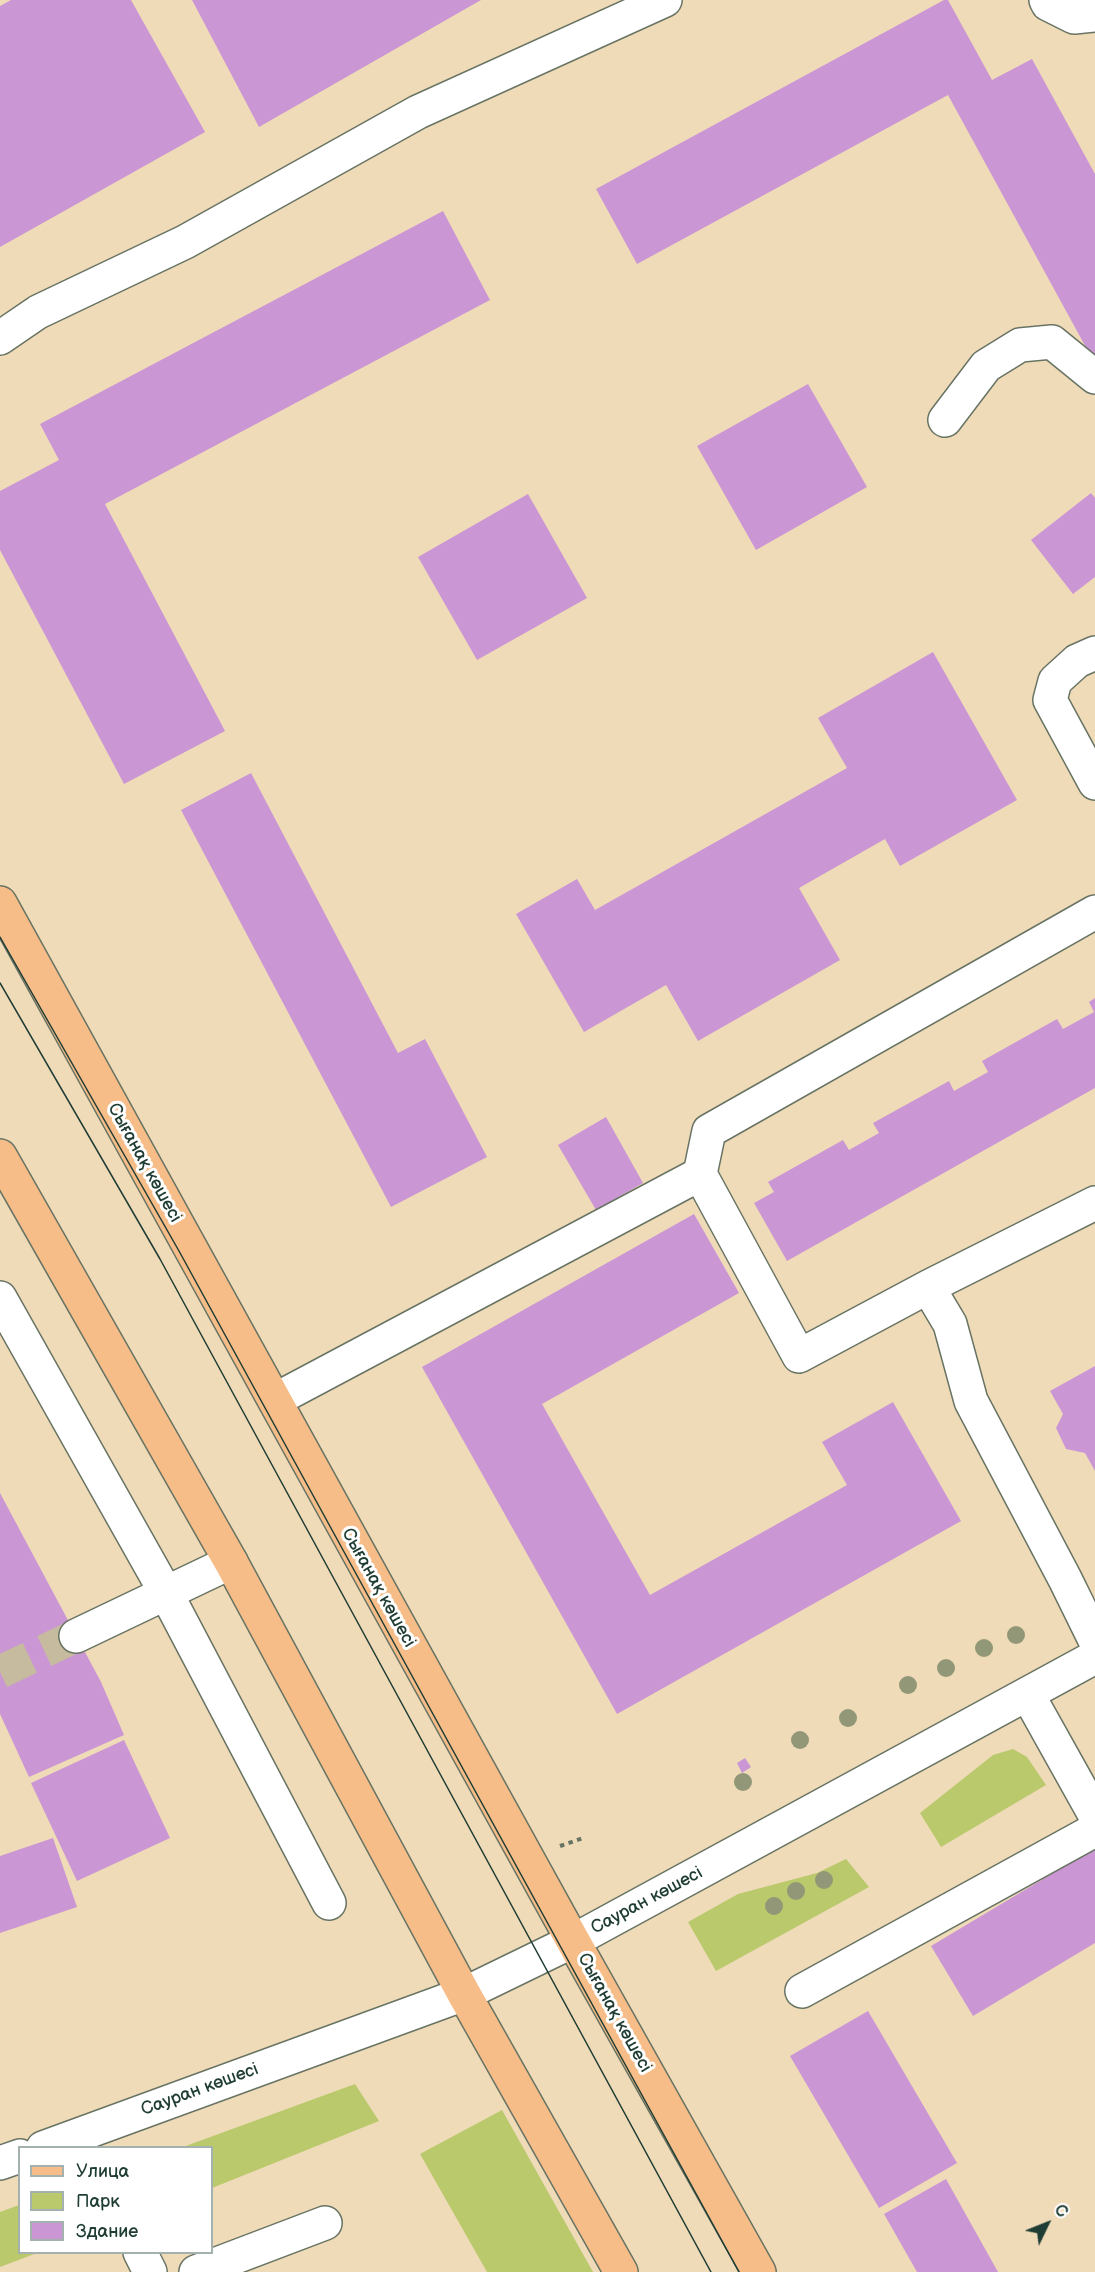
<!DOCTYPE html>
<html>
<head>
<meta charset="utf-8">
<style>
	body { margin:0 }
	#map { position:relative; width:1095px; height:2272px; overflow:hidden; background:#f0dbb9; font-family:"Balsamiq Sans",sans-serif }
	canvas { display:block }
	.legend { position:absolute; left:18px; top:2146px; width:195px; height:108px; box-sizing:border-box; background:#fff; border:2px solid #a5b1ae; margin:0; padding:8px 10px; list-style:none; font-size:18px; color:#1f3d34 }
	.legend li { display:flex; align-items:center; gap:12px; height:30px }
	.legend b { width:30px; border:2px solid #a5b1ae }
	.north { position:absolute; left:1017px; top:2194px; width:60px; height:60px; -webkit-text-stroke:4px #fff; paint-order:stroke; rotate:47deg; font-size:16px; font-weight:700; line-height:24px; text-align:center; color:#1f3d34 }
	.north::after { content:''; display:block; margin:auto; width:21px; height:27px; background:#1f3d34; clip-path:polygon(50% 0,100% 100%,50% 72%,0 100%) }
</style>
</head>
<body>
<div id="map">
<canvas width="1095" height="2272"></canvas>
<ul class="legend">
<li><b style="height:8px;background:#f7bd88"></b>Улица</li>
<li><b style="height:16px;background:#b9c96c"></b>Парк</li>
<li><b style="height:16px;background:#ca96d4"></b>Здание</li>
</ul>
<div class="north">С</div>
</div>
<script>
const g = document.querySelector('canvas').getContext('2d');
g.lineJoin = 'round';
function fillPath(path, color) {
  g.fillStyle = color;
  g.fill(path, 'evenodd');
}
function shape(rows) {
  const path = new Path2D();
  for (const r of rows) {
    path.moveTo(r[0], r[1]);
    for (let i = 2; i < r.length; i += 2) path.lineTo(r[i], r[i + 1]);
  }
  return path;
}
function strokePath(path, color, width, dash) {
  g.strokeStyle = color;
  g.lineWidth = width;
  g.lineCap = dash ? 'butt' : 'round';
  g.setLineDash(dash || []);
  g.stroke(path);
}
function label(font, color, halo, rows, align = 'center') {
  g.font = font + ' "Balsamiq Sans",sans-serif';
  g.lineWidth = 6;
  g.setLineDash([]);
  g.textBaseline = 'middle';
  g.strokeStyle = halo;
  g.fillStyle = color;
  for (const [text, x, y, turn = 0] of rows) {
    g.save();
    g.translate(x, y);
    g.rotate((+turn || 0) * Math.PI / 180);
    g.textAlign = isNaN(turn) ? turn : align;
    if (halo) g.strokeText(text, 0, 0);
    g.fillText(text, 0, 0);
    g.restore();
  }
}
const green = shape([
	[1013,1749,1027,1757,1046,1785,941,1847,920,1813,993,1755],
	[846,1859,869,1887,716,1971,688,1922,738,1894,817,1873],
	[355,2084,379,2121,212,2188,212,2148,183,2147],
	[502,2110,593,2272,487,2272,420,2154],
	[19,2205,20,2252,37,2253,0,2267,0,2212]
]);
const building = shape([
	[11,0,131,0,205,132,0,247,0,6],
	[192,0,481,0,259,127],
	[944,0,948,0,992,80,1032,59,1095,174,1095,364,948,95,637,264,596,189],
	[443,211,490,300,105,504,225,731,124,784,0,550,0,491,59,460,40,424],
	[808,384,867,487,756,550,697,446],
	[1091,493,1095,498,1095,577,1073,594,1031,540],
	[528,494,587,598,477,660,418,557],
	[933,652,1017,800,900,866,885,839,799,888,840,960,698,1041,666,985,584,1032,516,914,577,879,595,910,847,768,818,718],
	[251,773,398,1053,425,1039,487,1157,391,1207,181,810],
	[1095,998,1095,1088,787,1261,754,1203,774,1192,768,1182,843,1140,849,1150,879,1133,873,1123,949,1081,954,1091,988,1072,982,1061,1057,1019,1063,1029,1094,1012,1089,1002],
	[606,1117,643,1183,596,1210,558,1145],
	[694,1214,739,1293,542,1404,650,1595,847,1485,822,1442,893,1402,961,1521,617,1714,422,1367],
	[1095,1366,1095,1471,1085,1453,1066,1449,1056,1428,1063,1414,1050,1391],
	[0,1493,101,1682,124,1735,29,1777,0,1714],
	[124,1740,170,1838,77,1881,31,1783],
	[745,1758,751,1767,742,1773,737,1763],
	[53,1838,77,1907,0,1933,0,1856],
	[1095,1848,1095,1943,973,2016,931,1946],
	[868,2011,957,2163,879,2208,790,2056],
	[946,2179,998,2272,917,2272,884,2214]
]);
const minorTunnel = shape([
	[0,1672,76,1636]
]);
const path = shape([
	[560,1846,583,1838]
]);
const minor = shape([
	[1046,0,1048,4,1074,17,1095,15],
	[0,338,38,312,185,242,418,112,665,0],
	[945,420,986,366,1020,345,1052,342,1095,377],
	[1095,653,1077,661,1055,681,1050,700,1095,783],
	[700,1174,799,1356,928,1287,950,1324,971,1401,1065,1579,1095,1640],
	[928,1287,1095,1203],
	[0,1298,166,1593,329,1903],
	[275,1400,700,1174,709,1131,1095,912],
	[76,1636,231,1562],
	[1028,1695,1095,1815],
	[802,1991,1095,1830],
	[43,2148,464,1994,573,1941,1095,1657],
	[0,2163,20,2156],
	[140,2252,150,2272],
	[196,2272,325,2223]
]);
const major = shape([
	[0,903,573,1941,759,2272],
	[0,1156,231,1562,464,1994,621,2272]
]);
const tram = shape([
	[0,937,179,1251,739,2272],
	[0,983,160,1259,711,2272]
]);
const trees = [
	[1016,1635],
	[984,1648],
	[946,1668],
	[908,1685],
	[848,1718],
	[800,1740],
	[743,1782],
	[824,1880],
	[796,1891],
	[774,1906]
];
const streetNames = [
	["Сығанақ көшесі",144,1163,61],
	["Сығанақ көшесі",378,1588,61],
	["Сауран көшесі",647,1901,-28],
	["Сығанақ көшесі",614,2013,61],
	["Сауран көшесі",200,2090,-20]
];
fillPath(green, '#b9c96c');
fillPath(building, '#ca96d4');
strokePath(minorTunnel, '#c6bb9e', 33, [33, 16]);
strokePath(minor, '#687463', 36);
strokePath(major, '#687463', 36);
strokePath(path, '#687463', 4, [4.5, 4.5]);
strokePath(minor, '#fff', 33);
strokePath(major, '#f7bd88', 33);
strokePath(tram, '#1f3d34', 1.5);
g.fillStyle = '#929778';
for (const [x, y] of trees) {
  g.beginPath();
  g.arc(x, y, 9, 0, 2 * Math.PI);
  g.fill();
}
label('18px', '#1f3d34', '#fff', streetNames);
</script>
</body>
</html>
